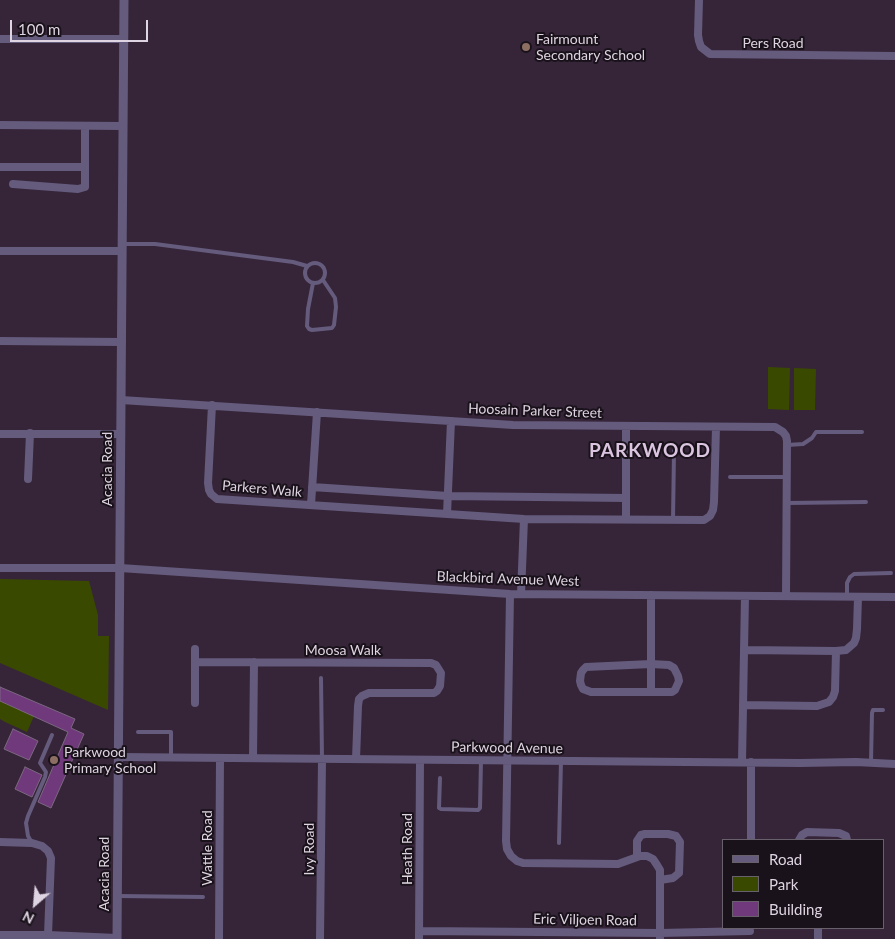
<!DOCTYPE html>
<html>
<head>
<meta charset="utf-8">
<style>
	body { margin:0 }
	#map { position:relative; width:895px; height:939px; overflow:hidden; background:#362539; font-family:Lato,sans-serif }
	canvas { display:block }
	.legend { position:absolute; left:722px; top:839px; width:162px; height:90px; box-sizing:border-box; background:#19121b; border:1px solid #68606a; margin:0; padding:6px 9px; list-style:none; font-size:15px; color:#dfd4e1 }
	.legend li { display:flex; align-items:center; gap:10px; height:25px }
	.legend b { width:25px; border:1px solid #68606a }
	.north { position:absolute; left:10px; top:879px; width:50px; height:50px; -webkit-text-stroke:4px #19121b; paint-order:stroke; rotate:207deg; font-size:14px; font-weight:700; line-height:20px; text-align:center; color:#dfd4e1 }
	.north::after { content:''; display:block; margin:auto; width:18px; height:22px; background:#dfd4e1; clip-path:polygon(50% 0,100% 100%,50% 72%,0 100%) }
	.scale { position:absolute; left:10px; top:20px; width:138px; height:22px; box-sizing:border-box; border:2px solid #dfd4e1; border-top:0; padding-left:6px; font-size:15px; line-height:18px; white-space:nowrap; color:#dfd4e1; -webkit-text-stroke:4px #19121b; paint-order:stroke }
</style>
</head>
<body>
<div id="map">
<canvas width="895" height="939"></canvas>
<ul class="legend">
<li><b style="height:6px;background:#655b7d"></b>Road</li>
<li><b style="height:14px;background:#3a4900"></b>Park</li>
<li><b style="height:14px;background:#70397c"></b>Building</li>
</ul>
<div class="north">N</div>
<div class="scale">100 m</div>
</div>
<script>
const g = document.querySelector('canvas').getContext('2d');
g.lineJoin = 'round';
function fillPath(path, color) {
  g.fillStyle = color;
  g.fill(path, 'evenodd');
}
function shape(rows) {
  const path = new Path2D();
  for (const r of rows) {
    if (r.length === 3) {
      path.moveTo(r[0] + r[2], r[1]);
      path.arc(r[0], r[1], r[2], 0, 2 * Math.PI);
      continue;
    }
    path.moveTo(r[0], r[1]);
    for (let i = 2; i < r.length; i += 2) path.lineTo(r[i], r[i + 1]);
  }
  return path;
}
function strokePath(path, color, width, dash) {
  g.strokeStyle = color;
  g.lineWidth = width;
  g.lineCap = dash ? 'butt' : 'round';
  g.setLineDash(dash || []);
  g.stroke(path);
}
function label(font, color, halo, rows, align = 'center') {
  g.font = font + ' Lato,sans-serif';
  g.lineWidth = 4;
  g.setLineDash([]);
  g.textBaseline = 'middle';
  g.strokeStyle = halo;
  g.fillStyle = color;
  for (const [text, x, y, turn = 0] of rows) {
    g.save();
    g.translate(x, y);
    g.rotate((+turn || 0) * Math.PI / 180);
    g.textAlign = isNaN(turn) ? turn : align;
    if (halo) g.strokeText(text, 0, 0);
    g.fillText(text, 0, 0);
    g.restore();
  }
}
const green = shape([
	[768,367,790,368,789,410,768,409],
	[794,368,816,369,815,410,794,410],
	[0,579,89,581,98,615,98,636,109,636,108,710,0,663],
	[0,701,34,716,27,732,5,722,0,719]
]);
const building = shape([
	[0,687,75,719,71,728,84,734,51,808,38,802,68,732,0,701,0,687],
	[13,729,38,741,29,760,4,749,13,729],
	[25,767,42,775,32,797,15,789,25,767]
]);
const service = shape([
	[122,244,155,244,293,262,307,266],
	[315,273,10],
	[313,283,308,309,307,326,309,329,312,330,332,328,334,325,336,307,335,298,323,280],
	[787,445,803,444,812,438,816,432,862,432],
	[730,477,787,477],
	[787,503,866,502],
	[673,520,674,451],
	[847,597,847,583,850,577,854,574,891,573],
	[321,678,322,759],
	[138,732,171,732,171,758],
	[871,762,872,713,873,710,883,710],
	[440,778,439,808,441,809,478,810,480,808,481,760],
	[32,843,28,836,26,823,28,816,45,777,46,772,40,763,52,735],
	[559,843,561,761],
	[118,896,203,897]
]);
const minor = shape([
	[699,0,698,35,699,41,701,47,710,54,895,56],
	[0,39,124,39],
	[0,125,122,126],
	[0,167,85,167,85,126],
	[13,184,78,189,85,187,85,167],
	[0,251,122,251],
	[0,341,122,342],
	[121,400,513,425,775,427,783,432,786,436,787,441,786,596],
	[212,405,208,483,209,490,211,494,217,499,524,519,704,520,710,516,713,510,714,502,716,427],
	[0,434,120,434],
	[28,479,30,433],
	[312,487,448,496,626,498],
	[311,505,317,412],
	[447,514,451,421],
	[626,519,626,426],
	[0,568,120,568,510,594,895,597],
	[510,594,506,841,507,849,511,856,517,861,523,863,618,864,640,856,647,856,653,859,657,865,660,870,660,939],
	[521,594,524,519],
	[651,595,651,692],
	[744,650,836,651,846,650,854,643,856,638,857,629,858,597],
	[195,662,431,663,436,665,441,673,440,686,437,691,434,693,369,693,362,696,359,699,358,706,356,759],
	[651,664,669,665,674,668,678,676,679,681,675,690,672,692,591,692,583,689,581,685,580,681,581,673,583,670,586,667,651,664],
	[195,703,195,649],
	[743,705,817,706,829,702,833,697,835,691,836,651],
	[118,757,800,763,856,762,895,764],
	[253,758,254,662],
	[742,762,745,596],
	[751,840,751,762],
	[799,840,802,835,807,832,839,833,846,836,847,840],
	[0,842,32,843,42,846,48,851,51,858,48,935],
	[637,856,637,841,641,835,645,834,668,834,676,836,680,842,679,873,673,878,660,880],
	[419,931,660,933,750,931],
	[0,935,48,935,117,938],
	[219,939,220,758],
	[320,939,322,759],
	[419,939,420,760],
	[818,939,818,928]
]);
const tertiary = shape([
	[117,939,124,0]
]);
const markers = [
	[526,47,5,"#8d6e63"],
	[54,760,5,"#8d6e63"]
];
const poiNames = [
	["Fairmount",536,39],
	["Secondary School",536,55],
	["Parkwood",64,752],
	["Primary School",64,768]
];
const streetNames = [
	["Pers Road",773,43],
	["Hoosain Parker Street",535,411,2],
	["Acacia Road",107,469,-90],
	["Parkers Walk",262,489,5],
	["Blackbird Avenue West",508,579,2],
	["Moosa Walk",343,650],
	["Parkwood Avenue",507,748,1],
	["Wattle Road",207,848,-90],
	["Ivy Road",309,849,-90],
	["Heath Road",407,849,-90],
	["Acacia Road",104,874,-90],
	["Eric Viljoen Road",585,920,1]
];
const districtNames = [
	["PARKWOOD",650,451]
];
fillPath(green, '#3a4900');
fillPath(building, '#70397c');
strokePath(building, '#7b6880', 1);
strokePath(service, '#655b7d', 4);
strokePath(minor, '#655b7d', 8);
strokePath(tertiary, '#655b7d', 9);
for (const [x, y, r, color] of markers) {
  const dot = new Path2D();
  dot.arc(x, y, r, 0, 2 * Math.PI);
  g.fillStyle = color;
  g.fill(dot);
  strokePath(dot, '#19121b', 2);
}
label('14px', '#dfd4e1', '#19121b', poiNames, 'left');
label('14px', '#dfd4e1', '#19121b', streetNames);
g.letterSpacing = '1px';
label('bold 19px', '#dac4df', '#19121b', districtNames);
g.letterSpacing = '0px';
</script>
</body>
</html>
